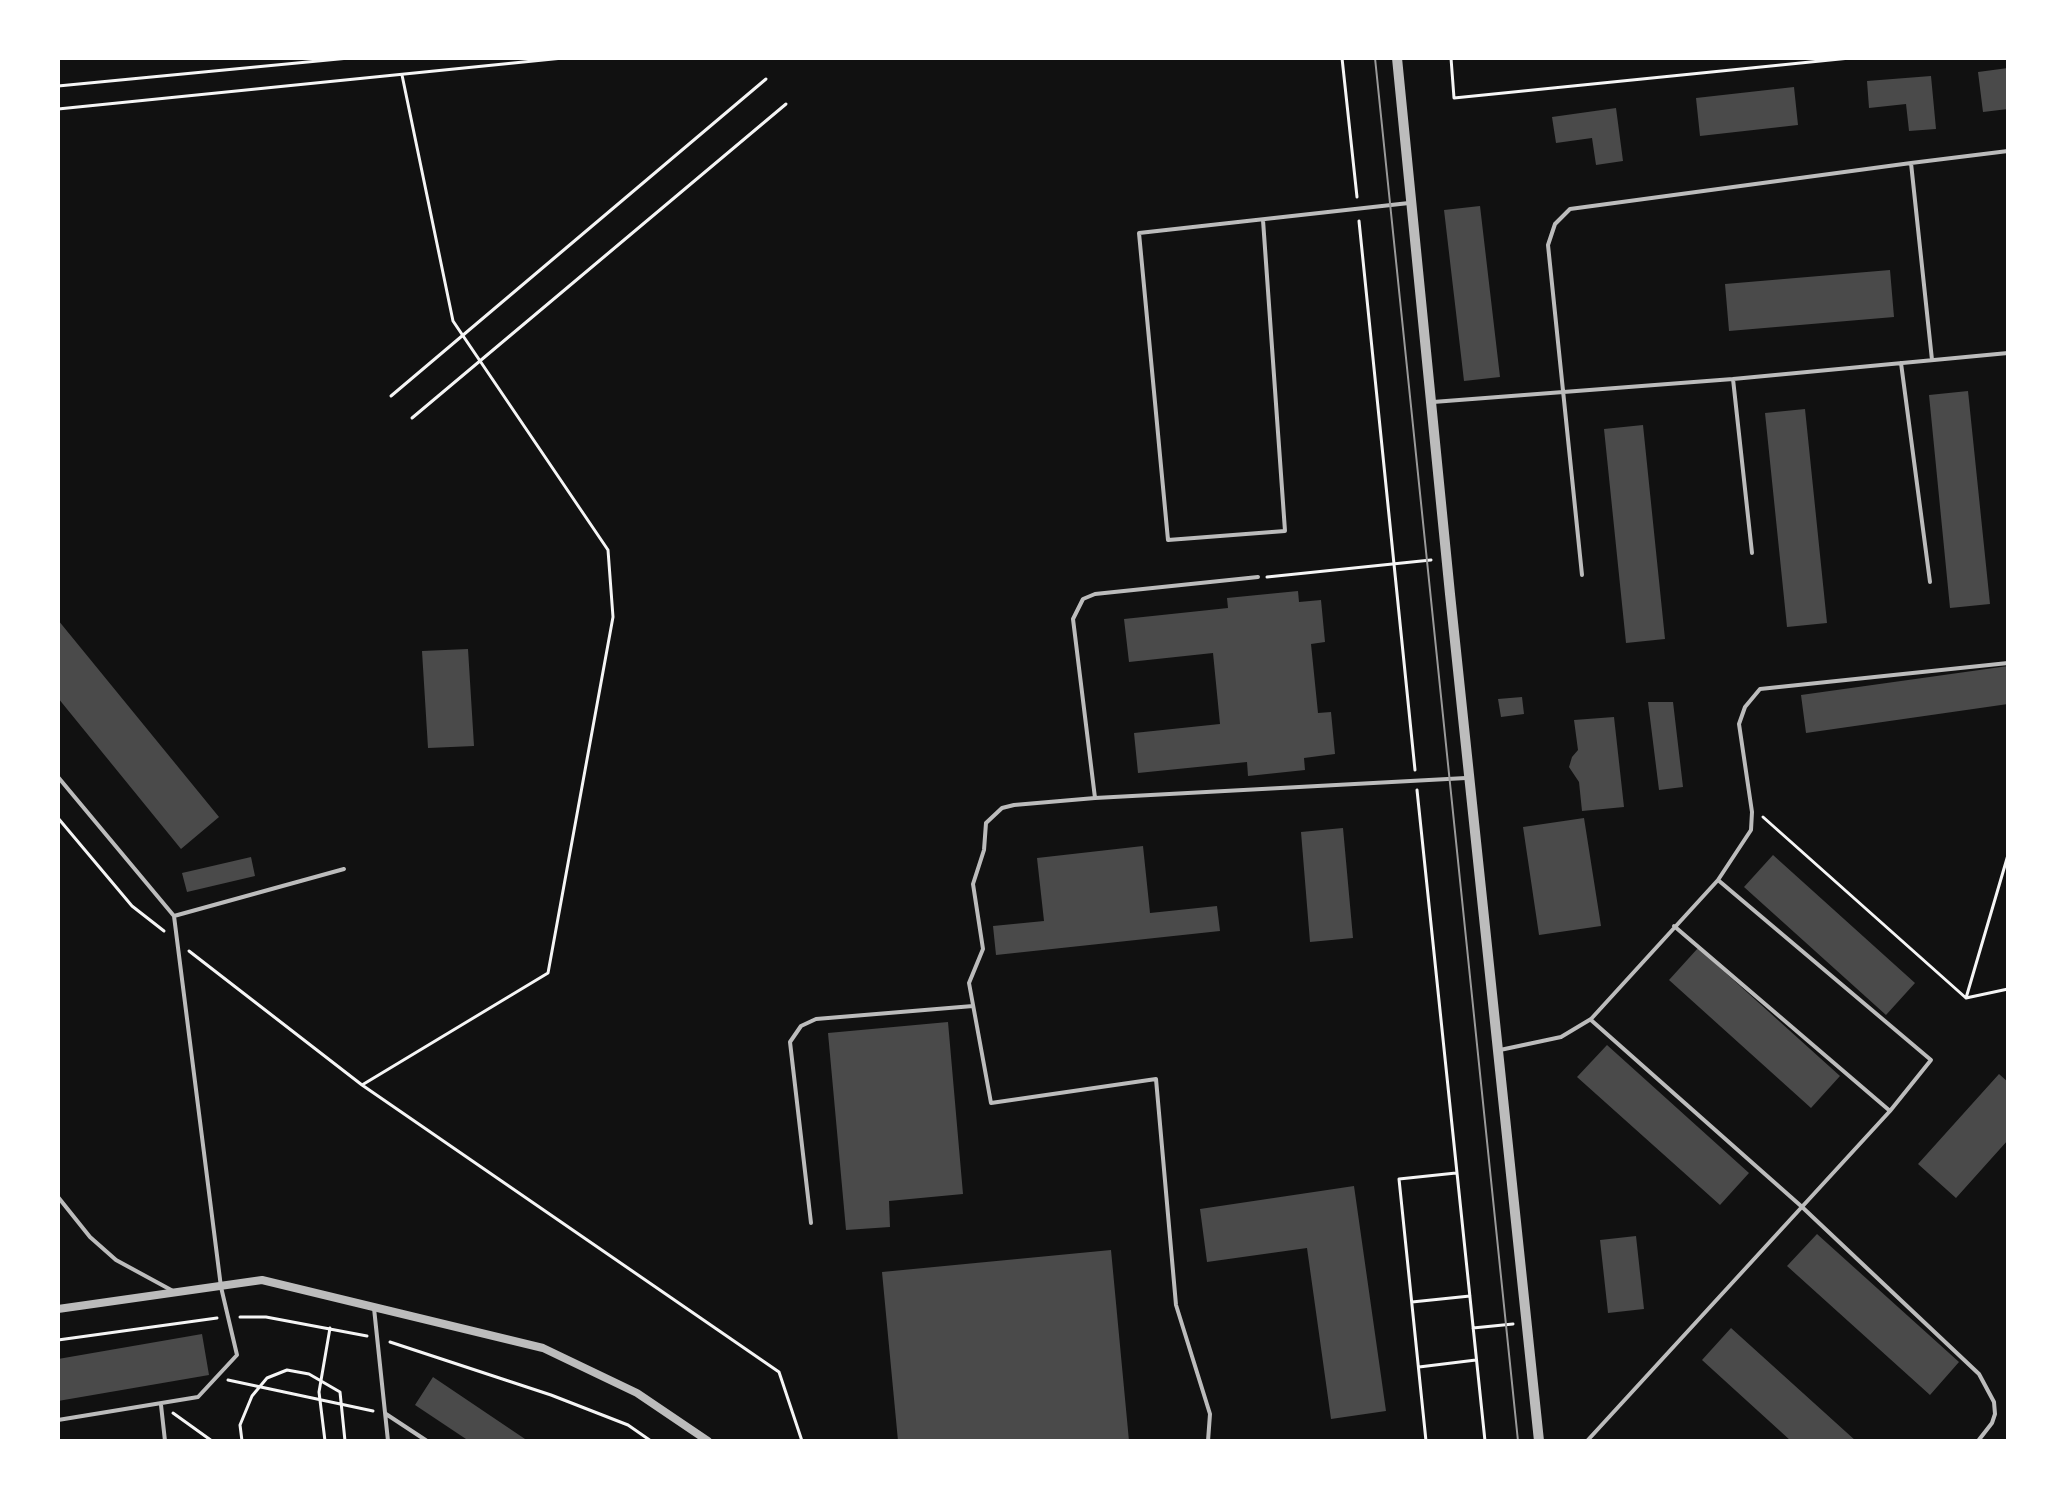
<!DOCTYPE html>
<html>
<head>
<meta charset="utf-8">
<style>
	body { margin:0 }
	#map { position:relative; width:2066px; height:1499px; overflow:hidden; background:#111; font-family:"Fira Sans Condensed",sans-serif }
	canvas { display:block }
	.frame { position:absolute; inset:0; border:60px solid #fff; pointer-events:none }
</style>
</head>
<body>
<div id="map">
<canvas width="2066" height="1499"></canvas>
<div class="frame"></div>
</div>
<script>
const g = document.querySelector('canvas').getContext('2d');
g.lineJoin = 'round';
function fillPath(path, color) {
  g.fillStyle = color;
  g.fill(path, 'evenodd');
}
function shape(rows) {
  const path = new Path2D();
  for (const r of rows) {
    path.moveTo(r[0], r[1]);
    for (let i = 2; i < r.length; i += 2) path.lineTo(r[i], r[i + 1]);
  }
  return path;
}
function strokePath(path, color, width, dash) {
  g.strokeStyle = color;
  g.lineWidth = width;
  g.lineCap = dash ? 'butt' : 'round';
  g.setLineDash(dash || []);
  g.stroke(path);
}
const building = shape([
	[2008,68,2008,109,1983,112,1978,72],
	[1931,76,1936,129,1909,131,1906,104,1869,108,1867,81],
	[1794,87,1798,125,1700,136,1696,98],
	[1616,108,1623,161,1596,165,1592,138,1556,143,1552,117],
	[1480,206,1500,377,1464,381,1444,210],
	[1890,270,1894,317,1729,331,1725,284],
	[1968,391,1990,604,1950,608,1929,395],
	[1805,409,1827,623,1787,627,1765,413],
	[1643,425,1665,639,1626,643,1604,429],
	[1298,591,1299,602,1321,600,1325,642,1311,644,1318,713,1331,712,1335,754,1304,758,1305,770,1248,776,1247,762,1138,773,1134,733,1220,724,1213,653,1129,662,1124,619,1228,608,1227,598],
	[58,620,219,817,181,849,58,698],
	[468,649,474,746,428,748,422,651],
	[2008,666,2008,704,1806,733,1801,695],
	[1522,697,1524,714,1501,717,1498,699],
	[1648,702,1673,702,1683,787,1659,790],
	[1614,717,1624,807,1582,811,1579,782,1569,767,1572,757,1578,750,1574,720],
	[1584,818,1601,926,1539,935,1523,827],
	[1343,828,1353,938,1310,942,1301,832],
	[1143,846,1150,913,1217,906,1220,931,996,955,993,926,1044,921,1037,858],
	[1773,855,1915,983,1886,1015,1744,887],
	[251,857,255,876,187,892,182,873],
	[1698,948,1840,1076,1811,1108,1669,980],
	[948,1022,963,1194,889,1201,890,1227,846,1230,828,1033],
	[1607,1045,1749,1173,1720,1205,1577,1077],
	[1999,1074,2008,1082,2008,1140,1956,1198,1918,1164],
	[1354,1186,1386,1411,1331,1419,1307,1248,1207,1262,1200,1209],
	[1817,1234,1959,1362,1930,1395,1787,1266],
	[1636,1236,1644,1309,1608,1313,1600,1240],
	[1111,1250,1129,1441,898,1441,882,1272],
	[1731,1328,1856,1441,1791,1441,1702,1360],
	[202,1334,209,1375,58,1401,58,1359],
	[433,1377,528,1441,469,1441,415,1405]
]);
const path = shape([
	[1342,58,1357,197],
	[1451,58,1454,98,1850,58],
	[58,86,349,58],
	[58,109,563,58],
	[1359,221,1415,770],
	[391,396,766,79],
	[412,418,786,104],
	[1267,577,1431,560],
	[1417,790,1485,1441],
	[1763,817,1966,998,2008,989],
	[58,818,132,906,164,931],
	[189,951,362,1085,779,1372,802,1441],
	[1966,998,2008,855],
	[362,1085,548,973,613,617,608,550,453,321,402,75],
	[1412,1302,1470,1296],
	[240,1317,266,1317,367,1336],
	[1473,1328,1513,1324],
	[58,1340,217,1318],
	[390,1342,551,1395,628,1425,651,1441],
	[1419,1367,1476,1360],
	[228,1380,373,1411],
	[173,1413,212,1441],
	[242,1441,240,1425,252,1396,267,1378,287,1370,309,1374,340,1392,345,1441],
	[325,1441,319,1392,330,1328],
	[1426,1441,1399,1179,1456,1173]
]);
const service = shape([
	[1911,163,2008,151],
	[1263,220,1285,531,1168,540,1139,233,1409,203],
	[1901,363,1930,582],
	[1733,379,1752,553],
	[1433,402,1733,379,2008,353],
	[1582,575,1548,245,1555,224,1570,209,1911,163,1932,360],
	[58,777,174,916,221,1287,237,1355,198,1397,58,1420],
	[1095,798,1073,619,1083,599,1095,594,1258,577],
	[174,916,344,869],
	[1674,926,1890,1111],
	[1591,1020,1801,1206,1979,1374,1994,1402,1995,1414,1992,1423,1978,1441],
	[1500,1050,1561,1037,1591,1019,1718,880,1751,830,1752,812,1739,724,1745,707,1760,689,2008,663],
	[58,1197,90,1237,116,1260,173,1291],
	[811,1223,790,1042,801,1026,816,1019,973,1006],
	[374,1308,388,1441],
	[161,1405,165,1441],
	[386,1414,427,1441],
	[1208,1441,1210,1414,1176,1305,1156,1079,991,1103,969,983,983,949,973,884,984,850,986,823,1002,808,1014,805,1095,798,1466,778],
	[1587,1441,1890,1111,1931,1060,1718,880]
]);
const minor = shape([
	[58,1309,262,1280,543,1348,637,1393,708,1441]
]);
const tertiary = shape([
	[1397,58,1450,594,1539,1441]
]);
const tram = shape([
	[1375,58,1518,1441]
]);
fillPath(building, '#4a4a4a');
strokePath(path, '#f5f5f5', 3);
strokePath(service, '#bcbcbc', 4);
strokePath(minor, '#bcbcbc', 8);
strokePath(tertiary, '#bcbcbc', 10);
strokePath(tram, '#9a9a9a', 2);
</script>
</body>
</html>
